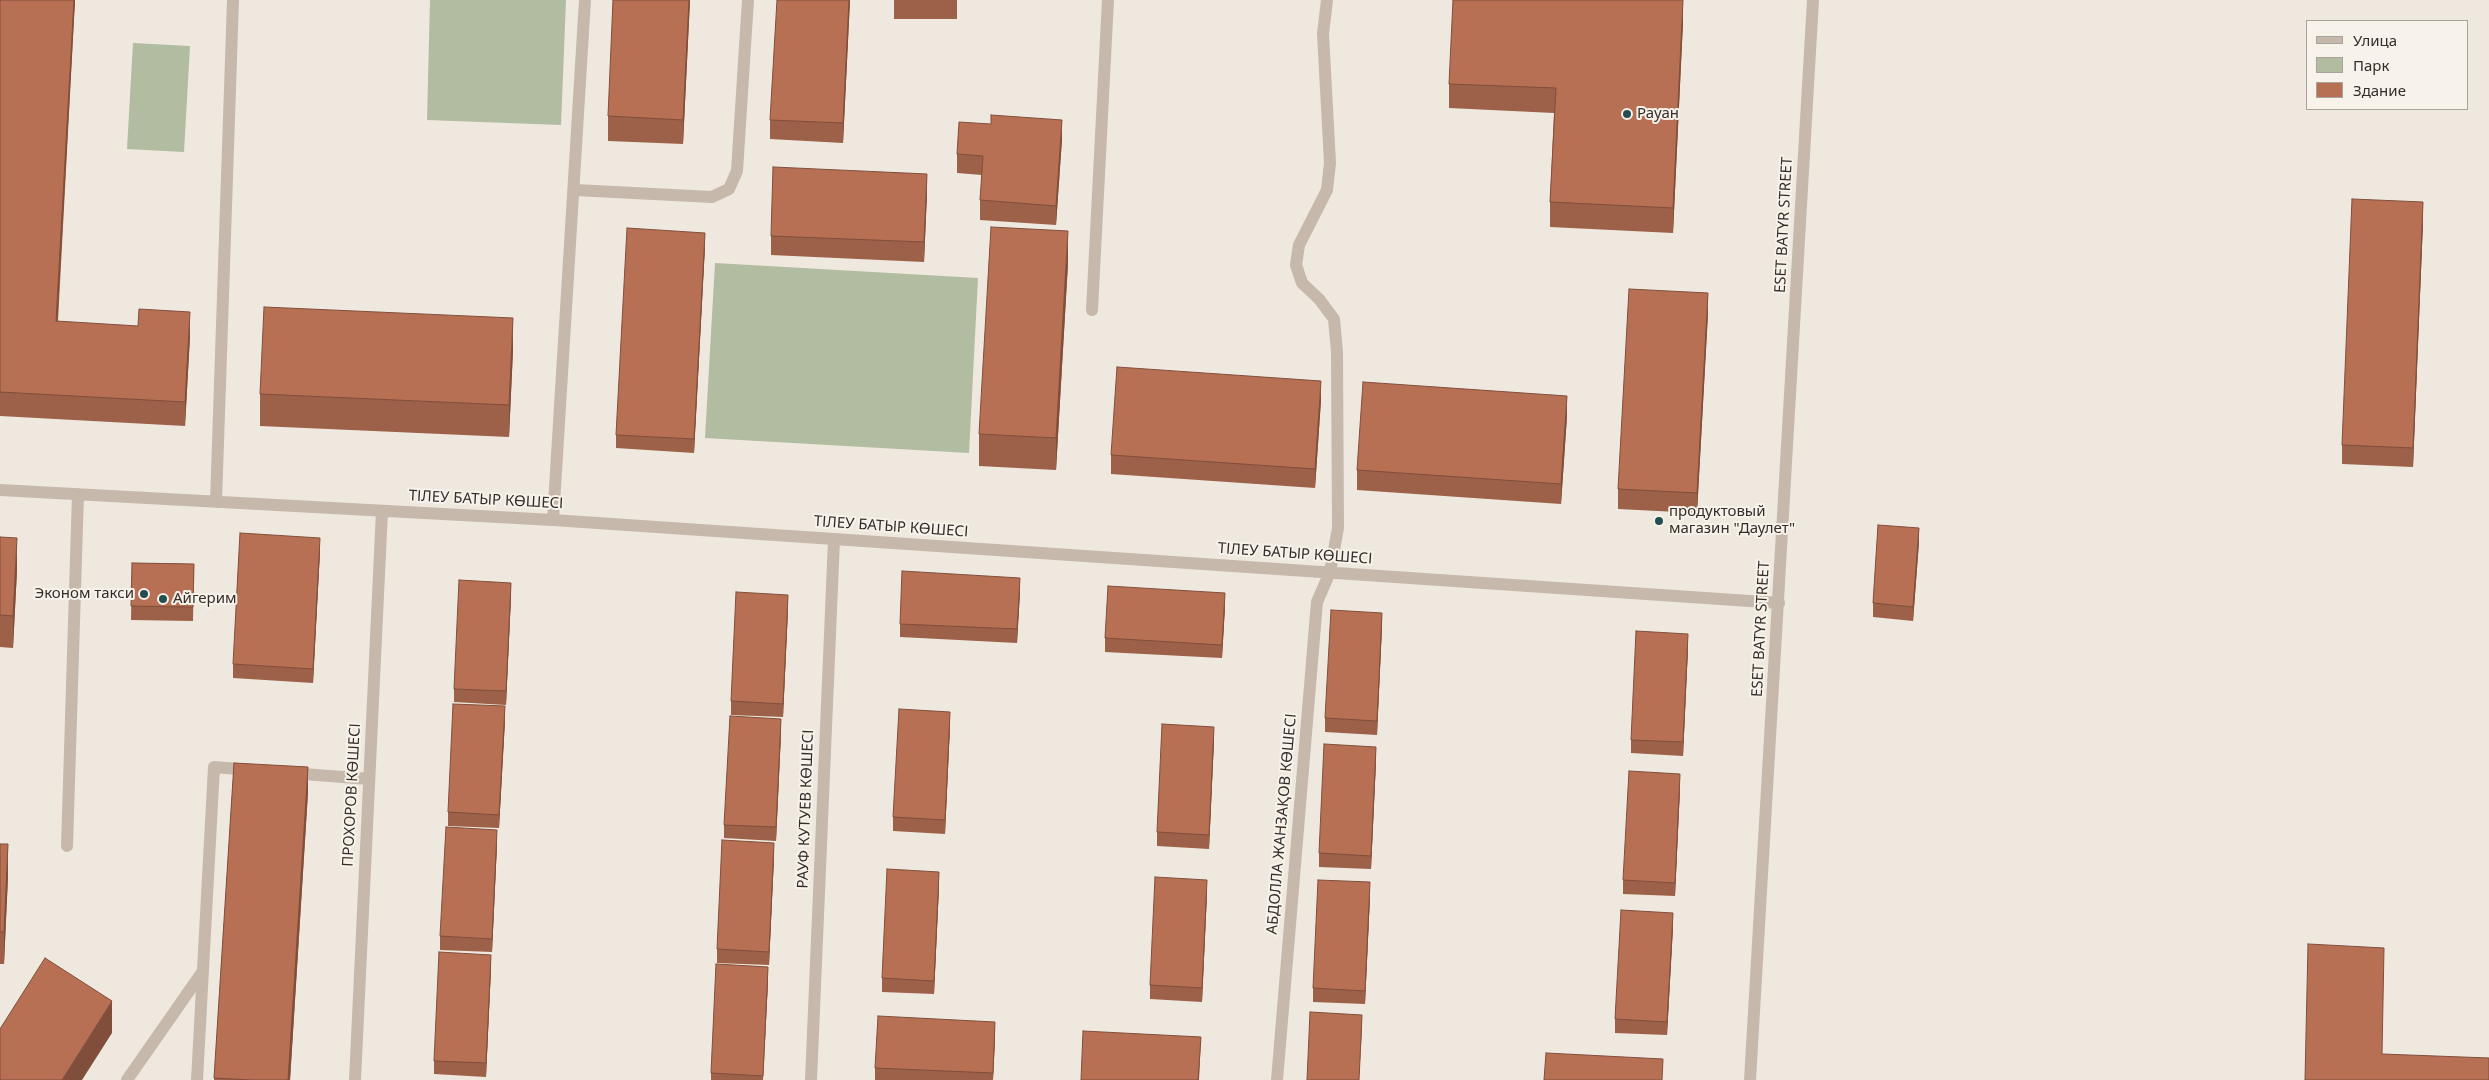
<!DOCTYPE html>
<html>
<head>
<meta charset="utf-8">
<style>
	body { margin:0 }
	#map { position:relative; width:2489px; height:1080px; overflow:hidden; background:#efe8de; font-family:"Noto Sans",sans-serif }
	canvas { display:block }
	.legend { position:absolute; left:2306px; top:20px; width:162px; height:90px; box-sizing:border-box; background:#f7f2ea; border:1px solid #a9a39d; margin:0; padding:6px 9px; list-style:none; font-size:15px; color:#352d29 }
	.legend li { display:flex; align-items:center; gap:10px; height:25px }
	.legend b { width:25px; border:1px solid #a9a39d }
</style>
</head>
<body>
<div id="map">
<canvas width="2489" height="1080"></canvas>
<ul class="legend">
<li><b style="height:6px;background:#c6b8ab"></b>Улица</li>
<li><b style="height:14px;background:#b2bca0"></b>Парк</li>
<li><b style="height:14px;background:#b77054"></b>Здание</li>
</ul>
</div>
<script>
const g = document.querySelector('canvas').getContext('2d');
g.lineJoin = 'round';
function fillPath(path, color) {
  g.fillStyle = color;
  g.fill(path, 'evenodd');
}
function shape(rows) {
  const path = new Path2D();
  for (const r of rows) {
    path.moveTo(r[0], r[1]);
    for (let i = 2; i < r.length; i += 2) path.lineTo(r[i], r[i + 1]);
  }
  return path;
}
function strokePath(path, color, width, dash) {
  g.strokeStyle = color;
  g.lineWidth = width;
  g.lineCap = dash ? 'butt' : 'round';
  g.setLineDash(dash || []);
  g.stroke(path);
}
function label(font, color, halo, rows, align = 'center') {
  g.font = font + ' "Noto Sans",sans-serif';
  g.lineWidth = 4;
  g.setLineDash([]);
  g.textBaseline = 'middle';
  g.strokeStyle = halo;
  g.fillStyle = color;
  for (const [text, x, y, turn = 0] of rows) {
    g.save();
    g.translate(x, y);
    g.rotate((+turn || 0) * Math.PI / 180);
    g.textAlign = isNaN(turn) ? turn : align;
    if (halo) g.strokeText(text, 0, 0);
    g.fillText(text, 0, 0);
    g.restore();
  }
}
const green = shape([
	[430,0,566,0,561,125,427,120],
	[133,43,190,46,184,152,127,149],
	[715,263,978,278,969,453,705,438]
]);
const minor = shape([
	[575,190,712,197,729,189,737,171,748,0],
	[1092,310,1108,0],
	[0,490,553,520,1779,603],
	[216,502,233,0],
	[553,520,585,0],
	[290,773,369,779],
	[67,846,78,494],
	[127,1080,203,971],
	[197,1080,214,767,250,770],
	[355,1080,382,511],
	[811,1080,834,540],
	[1277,1080,1317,602,1330,572,1338,528,1337,352,1334,319,1319,299,1302,283,1296,265,1299,245,1327,190,1330,163,1323,34,1327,0],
	[1750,1080,1813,0]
]);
const wall = shape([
	[0,0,75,0,58,321,190,336,185,426,0,416],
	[690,0,683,144,608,141,608,116],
	[850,0,843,143,770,139,770,120],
	[894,0,957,0,957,19,894,19],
	[1683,22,1673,233,1550,227,1550,202,1554,113,1449,108,1449,84],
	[1062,139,1056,225,980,220,980,200,982,175,957,173,957,154],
	[927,193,924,262,771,255,771,236],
	[2423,222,2413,467,2342,464,2342,445],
	[705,246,694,453,616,448,616,435],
	[1068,263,1056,470,979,466,979,434],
	[1708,313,1697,513,1618,509,1618,489],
	[513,350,509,437,260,426,260,394],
	[1321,400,1315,488,1111,474,1111,455],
	[1567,416,1561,504,1357,490,1357,470],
	[0,537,17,570,13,648,0,647],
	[1919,542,1913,621,1873,617,1873,603],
	[320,551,313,683,233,678,233,664],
	[132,563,194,564,193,621,131,620],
	[1020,592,1017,643,900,637,900,624],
	[511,596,506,705,454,702,454,689],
	[1225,606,1222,658,1105,652,1105,638],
	[788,609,783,717,731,715,731,701],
	[1382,626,1377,735,1325,732,1325,718],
	[1688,648,1683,756,1631,753,1631,740],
	[505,720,499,828,448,826,448,812],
	[950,726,945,834,893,831,893,817],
	[781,733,776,841,724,838,724,825],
	[1214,740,1209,849,1157,846,1157,832],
	[1376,761,1371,869,1319,867,1319,853],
	[234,763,308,792,290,1080,214,1080],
	[1680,788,1675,896,1623,894,1623,880],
	[0,844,8,876,4,964,0,964],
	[497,844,492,952,440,950,440,936],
	[774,857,769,965,717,963,717,949],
	[939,886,934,994,882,992,882,978],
	[1207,893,1202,1002,1150,999,1150,985],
	[1370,896,1365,1004,1313,1002,1313,988],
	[1673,927,1667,1035,1615,1033,1615,1019],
	[491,968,486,1077,434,1074,434,1061],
	[768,981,763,1080,711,1080,711,1073],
	[995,1036,993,1080,875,1080,875,1068]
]);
const shadedWall = shape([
	[74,0,75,0,56,346,56,321],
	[689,0,690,0,683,144,683,120],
	[849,0,850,0,843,143,843,123],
	[1683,0,1683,22,1673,233,1673,208],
	[1062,120,1062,139,1056,225,1056,206],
	[927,174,927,193,924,262,924,242],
	[2423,202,2423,222,2413,467,2413,448],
	[1068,231,1068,263,1056,470,1056,438],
	[705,233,705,246,694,453,694,439],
	[1708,293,1708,313,1697,513,1697,493],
	[190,312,190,336,185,426,185,402],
	[513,318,513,350,509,437,509,405],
	[1321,381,1321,400,1315,488,1315,469],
	[1567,396,1567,416,1561,504,1561,484],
	[1919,528,1919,542,1913,621,1913,607],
	[17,538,17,570,13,648,13,616],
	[320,538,320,551,313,683,313,669],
	[1020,578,1020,592,1017,643,1017,629],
	[511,583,511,596,506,705,506,691],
	[1225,593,1225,606,1222,658,1222,645],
	[788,595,788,609,783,717,783,704],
	[1382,613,1382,626,1377,735,1377,721],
	[1688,634,1688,648,1683,756,1683,742],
	[505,706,505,720,499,828,499,815],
	[950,712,950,726,945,834,945,820],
	[781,719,781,733,776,841,776,827],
	[1214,727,1214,740,1209,849,1209,835],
	[1376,747,1376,761,1371,869,1371,856],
	[308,767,308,792,290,1080,288,1080],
	[1680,774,1680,788,1675,896,1675,883],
	[497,830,497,844,492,952,492,939],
	[774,843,774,857,769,965,769,952],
	[8,844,8,876,4,964,4,932],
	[939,872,939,886,934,994,934,981],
	[1207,880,1207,893,1202,1002,1202,988],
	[1370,882,1370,896,1365,1004,1365,991],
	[1673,913,1673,927,1667,1035,1667,1022],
	[491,955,491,968,486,1077,486,1063],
	[768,967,768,981,763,1080],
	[112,1001,112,1033,82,1080,62,1080],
	[1362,1015,1362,1028,1359,1080],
	[995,1022,995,1036,993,1080,993,1073],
	[1201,1037,1199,1080,1198,1080]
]);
const building = shape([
	[0,0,74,0,56,321,138,326,139,309,190,312,185,402,0,392,0,0],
	[613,0,689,0,683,120,608,116,613,0],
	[777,0,849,0,843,123,770,120,777,0],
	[1453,0,1683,0,1673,208,1550,202,1556,88,1449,84,1453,0],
	[991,115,1062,120,1056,206,980,200,983,156,957,154,959,122,991,124,991,115],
	[773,167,927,174,924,242,771,236,773,167],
	[2352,199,2423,202,2413,448,2342,445,2352,199],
	[991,227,1068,231,1056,438,979,434,991,227],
	[627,228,705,233,694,439,616,435,627,228],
	[1629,289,1708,293,1697,493,1618,489,1629,289],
	[264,307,513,318,509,405,260,394,264,307],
	[1117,367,1321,381,1315,469,1111,455,1117,367],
	[1363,382,1567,396,1561,484,1357,470,1363,382],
	[1878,525,1919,528,1913,607,1873,603,1878,525],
	[240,533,320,538,313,669,233,664,240,533],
	[0,537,17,538,13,616,0,615,0,537],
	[132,563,194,564,193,607,131,606,132,563],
	[902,571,1020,578,1017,629,900,624,902,571],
	[459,580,511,583,506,691,454,689,459,580],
	[1108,586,1225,593,1222,645,1105,638,1108,586],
	[736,592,788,595,783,704,731,701,736,592],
	[1331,610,1382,613,1377,721,1325,718,1331,610],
	[1636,631,1688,634,1683,742,1631,740,1636,631],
	[453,704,505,706,499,815,448,812,453,704],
	[899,709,950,712,945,820,893,817,899,709],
	[730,716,781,719,776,827,724,825,730,716],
	[1162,724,1214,727,1209,835,1157,832,1162,724],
	[1324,744,1376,747,1371,856,1319,853,1324,744],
	[234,763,308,767,288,1080,251,1080,214,1078,234,763],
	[1629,771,1680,774,1675,883,1623,880,1629,771],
	[446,827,497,830,492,939,440,936,446,827],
	[722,840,774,843,769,952,717,949,722,840],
	[0,844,8,844,4,932,0,932,0,844],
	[887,869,939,872,934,981,882,978,887,869],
	[1155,877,1207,880,1202,988,1150,985,1155,877],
	[1318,880,1370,882,1365,991,1313,988,1318,880],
	[1621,910,1673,913,1667,1022,1615,1019,1621,910],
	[2308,944,2384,948,2382,1054,2489,1058,2489,1080,2305,1080,2308,944],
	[439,952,491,955,486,1063,434,1061,439,952],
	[45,958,112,1001,62,1080,0,1080,0,1029,45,958],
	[716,964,768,967,763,1076,711,1073,716,964],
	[1310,1012,1362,1015,1359,1080,1307,1080,1310,1012],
	[878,1016,995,1022,993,1073,875,1068,878,1016],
	[1083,1031,1201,1037,1198,1080,1081,1080,1083,1031],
	[1546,1053,1663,1059,1662,1080,1544,1080,1546,1053]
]);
const markers = [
	[1627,114,5,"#244d51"],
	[1659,521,5,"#244d51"],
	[144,594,5,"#244d51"],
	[163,599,5,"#244d51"]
];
const poiNames = [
	["Рауан",1637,114],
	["продуктовый",1669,512],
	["магазин \"Даулет\"",1669,529],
	["Эконом такси",134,594,"right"],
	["Айгерим",173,599]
];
const streetNames = [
	["ESET BATYR STREET",1784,225,-87],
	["ТІЛЕУ БАТЫР КӨШЕСІ",486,500,3],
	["ТІЛЕУ БАТЫР КӨШЕСІ",891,527,4],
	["ТІЛЕУ БАТЫР КӨШЕСІ",1295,554,4],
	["ESET BATYR STREET",1761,629,-87],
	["ПРОХОРОВ КӨШЕСІ",352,795,-87],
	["РАУФ КУТУЕВ КӨШЕСІ",806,809,-88],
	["АБДОЛЛА ЖАНЗАҚОВ КӨШЕСІ",1282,824,-85]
];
fillPath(green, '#b2bca0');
strokePath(minor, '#c6b8ab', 12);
fillPath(wall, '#9d6048');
fillPath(shadedWall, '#804e3b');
fillPath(building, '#b77054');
strokePath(building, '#804e3b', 1);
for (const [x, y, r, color] of markers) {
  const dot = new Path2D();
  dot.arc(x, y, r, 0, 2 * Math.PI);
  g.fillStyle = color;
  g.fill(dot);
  strokePath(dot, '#f7f2ea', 2);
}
label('15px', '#352d29', '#f7f2ea', poiNames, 'left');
label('15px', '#352d29', '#f7f2ea', streetNames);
</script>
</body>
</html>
